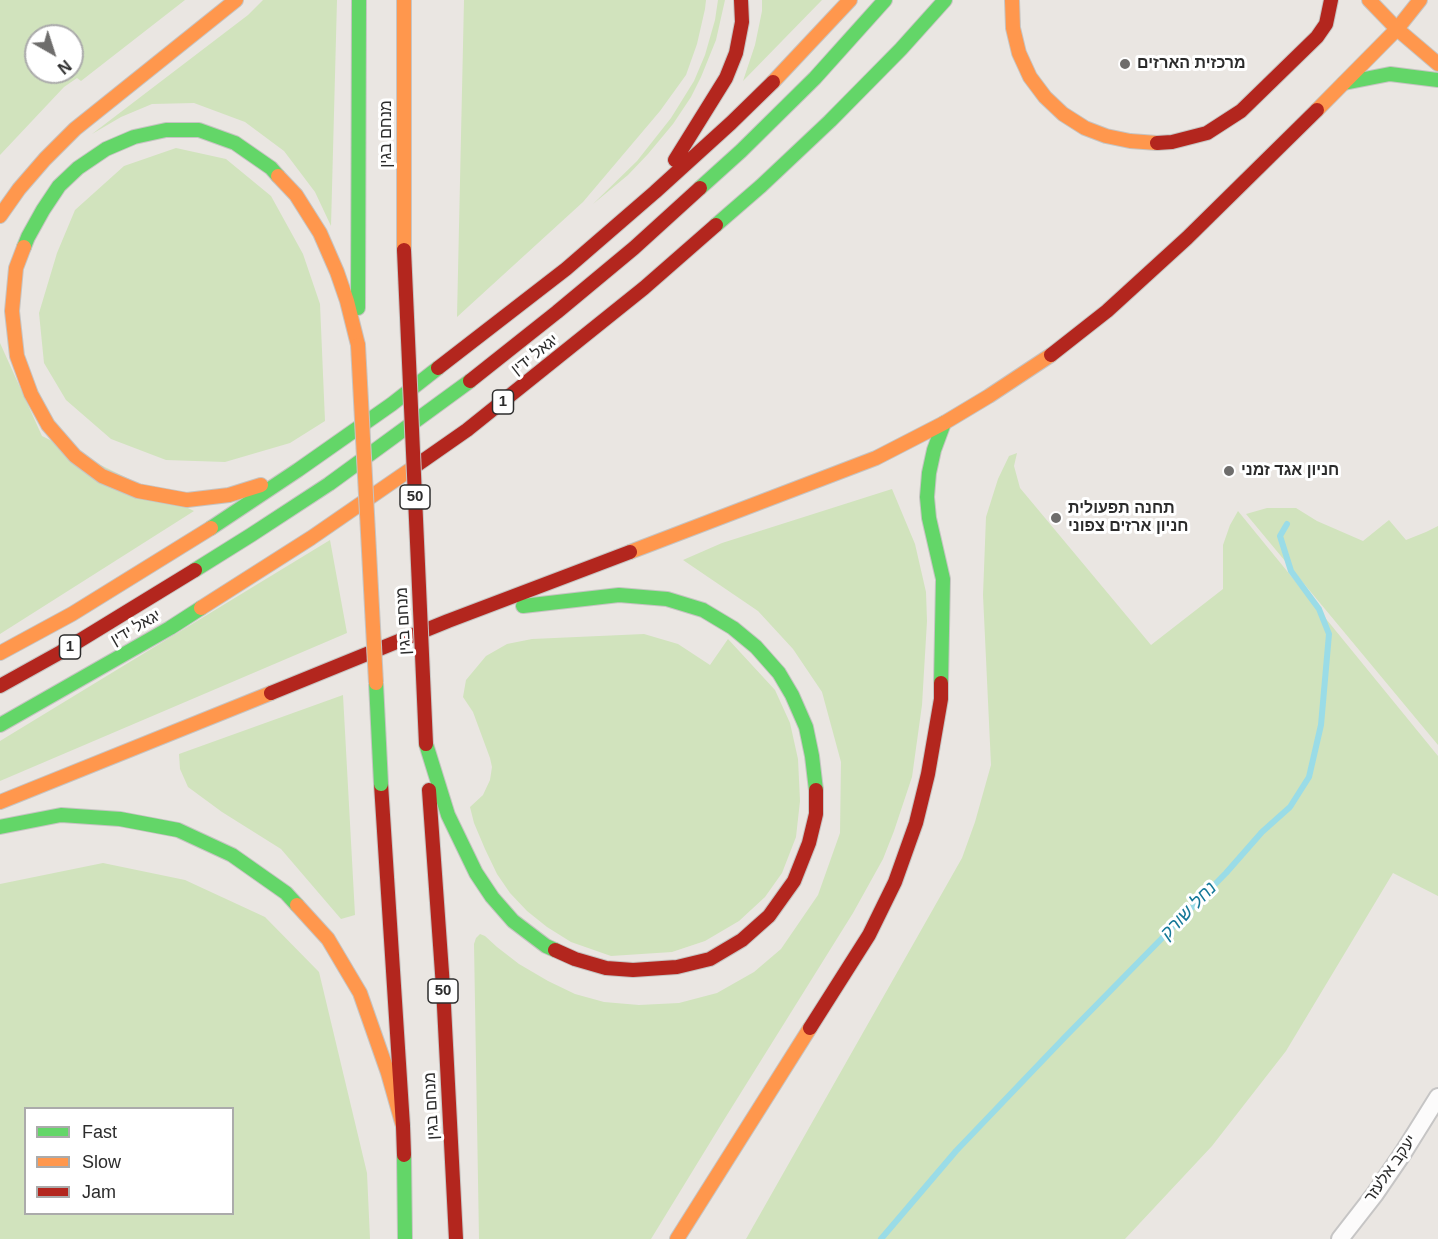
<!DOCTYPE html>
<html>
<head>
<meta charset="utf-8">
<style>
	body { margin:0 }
	#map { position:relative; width:1438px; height:1239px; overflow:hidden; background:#eae6e2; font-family:Arial,sans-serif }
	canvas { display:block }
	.legend { position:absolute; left:24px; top:1107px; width:210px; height:108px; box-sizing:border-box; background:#fff; border:2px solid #ababab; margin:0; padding:8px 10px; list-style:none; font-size:18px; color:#2c2c2c }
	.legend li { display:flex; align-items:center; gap:12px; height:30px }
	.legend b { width:30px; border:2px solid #ababab }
	.north { position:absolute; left:24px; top:24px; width:60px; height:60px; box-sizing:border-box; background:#fff; border:2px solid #ababab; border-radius:50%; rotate:141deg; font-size:16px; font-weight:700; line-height:24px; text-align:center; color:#2c2c2c }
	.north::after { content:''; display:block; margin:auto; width:21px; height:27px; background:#6e6d6c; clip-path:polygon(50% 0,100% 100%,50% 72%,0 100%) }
</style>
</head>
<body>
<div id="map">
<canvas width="1438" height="1239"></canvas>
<ul class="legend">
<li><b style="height:8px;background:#63d668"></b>Fast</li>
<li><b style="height:8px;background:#ff974d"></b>Slow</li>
<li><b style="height:8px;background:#b3261e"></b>Jam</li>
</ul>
<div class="north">N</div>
</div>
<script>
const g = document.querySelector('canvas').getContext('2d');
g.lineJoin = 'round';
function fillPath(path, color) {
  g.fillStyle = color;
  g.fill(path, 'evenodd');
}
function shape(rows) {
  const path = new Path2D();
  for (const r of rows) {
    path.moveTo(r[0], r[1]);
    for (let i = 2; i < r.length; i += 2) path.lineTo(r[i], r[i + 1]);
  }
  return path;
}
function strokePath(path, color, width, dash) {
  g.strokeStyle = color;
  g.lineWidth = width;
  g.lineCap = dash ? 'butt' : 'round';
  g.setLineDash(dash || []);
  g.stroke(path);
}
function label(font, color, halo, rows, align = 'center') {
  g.font = font + ' Arial,"Noto Sans Hebrew",sans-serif';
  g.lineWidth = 6;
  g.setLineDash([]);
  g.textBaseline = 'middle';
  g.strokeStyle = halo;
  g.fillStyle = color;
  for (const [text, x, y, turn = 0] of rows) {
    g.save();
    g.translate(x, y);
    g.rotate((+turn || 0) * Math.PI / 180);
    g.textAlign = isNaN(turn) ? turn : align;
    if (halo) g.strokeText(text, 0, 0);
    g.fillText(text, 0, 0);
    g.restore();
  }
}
const green = shape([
	[0,0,185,0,81,81,77,78,64,87,0,155],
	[36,36,72,36,72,72,36,72],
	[263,0,337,0,331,226,315,192,284,151,245,122,194,103,152,104,121,117,92,134,248,15],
	[464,0,706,0,705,9,697,44,686,75,660,111,583,202,457,317],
	[718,0,725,0,716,40,701,77,691,97,673,124,648,154,628,175,593,204,637,161,671,118,694,81,705,55,715,20],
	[762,0,822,0,743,81,755,45,762,11],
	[176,148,226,159,271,196,303,254,320,304,325,421,290,443,225,462,166,460,111,439,66,400,44,363,39,313,57,253,75,210,124,166],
	[0,343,42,436,194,511,0,634],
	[1017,453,1014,466,1020,488,1151,645,1223,589,1223,545,1230,525,1238,511,1438,756,1438,896,1393,873,1286,1051,1212,1146,1125,1239,746,1239,962,858,975,822,991,765,983,595,986,517,998,479,1009,456],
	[892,489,915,544,926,592,927,621,922,705,912,777,894,831,883,859,853,913,722,1123,651,1239,479,1239,474,944,476,938,480,934,485,936,497,947,519,964,548,981,575,994,604,1002,639,1005,679,1003,717,993,754,972,781,949,818,895,840,833,841,762,822,692,793,649,758,611,683,560,722,543],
	[1267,508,1296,508,1317,521,1363,541,1389,520,1406,540,1426,532,1438,526,1438,745,1246,514],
	[330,540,347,633,0,781,0,741],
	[644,634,678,644,710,665,728,639,775,690,790,723,798,759,800,801,796,837,782,873,765,897,739,921,705,941,672,952,611,956,571,942,547,927,527,911,510,893,497,874,485,849,474,823,470,807,483,795,490,780,492,767,490,758,473,712,463,697,466,680,486,656,507,644,532,639],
	[343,695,355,915,341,919,281,849,222,812,188,787,180,769,179,754],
	[103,863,185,880,265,917,319,972,367,1173,370,1239,0,1239,0,884],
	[26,1108,232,1108,232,1214,26,1214]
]);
const stream = shape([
	[881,1239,956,1151,1065,1037,1226,873,1262,832,1290,807,1309,777,1321,725,1329,634,1319,609,1291,571,1280,536,1287,524]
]);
const street = shape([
	[1340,1239,1375,1194,1403,1153,1438,1097]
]);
const fast = shape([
	[1344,83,1390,74,1438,80],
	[700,188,741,151,815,78,885,0],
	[716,225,761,186,830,121,901,49,945,0],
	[24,247,28,237,43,210,59,186,78,168,106,149,134,137,166,130,199,130,235,143,271,168,278,176],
	[358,308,359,0],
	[211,528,298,470,392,404,438,368],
	[195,570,251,535,329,484,470,381],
	[523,606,619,595,667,599,703,610,733,628,756,647,779,673,792,695,806,727,812,756,816,790],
	[941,683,943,579,929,518,927,497,929,473,934,450,944,423],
	[0,725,170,628,201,608],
	[426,744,448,815,476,873,492,897,513,921,546,946,555,950],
	[0,827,61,815,120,819,178,830,232,855,286,893,297,905],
	[404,1155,405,1239]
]);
const slow = shape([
	[404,0,404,250],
	[1012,0,1013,28,1019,53,1030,77,1045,97,1063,114,1085,128,1106,136,1130,141,1157,143],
	[1369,0,1397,29,1438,64],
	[773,82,850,0],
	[1317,110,1397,29,1420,0],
	[278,176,296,195,320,233,337,272,347,301,358,345],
	[0,216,19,189,45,159,75,129,236,0],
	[24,247,16,268,12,311,17,356,31,394,48,425,75,456,102,476,138,491,187,500,229,495,261,485],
	[630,552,876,458,944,423,989,396,1051,355],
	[201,608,311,538,414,467],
	[0,653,72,614,211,528],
	[0,802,271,693],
	[297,905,328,939,360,993,388,1073,403,1126],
	[677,1239,810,1028]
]);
const jam = shape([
	[1157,143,1172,142,1207,133,1241,111,1317,37,1326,24,1331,0],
	[675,160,726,78,736,53,742,22,741,0],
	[1051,355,1107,311,1187,238,1317,110],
	[438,368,566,269,655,192,731,123,773,82],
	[470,381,557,312,634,248,700,188],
	[414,467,467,430,644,288,716,225],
	[0,686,61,652,195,570],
	[271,693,448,621,630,552],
	[381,784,403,1126,404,1155],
	[429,790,443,987,456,1239],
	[555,950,575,959,606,968,633,970,677,967,710,959,742,940,769,916,794,881,809,843,816,814,816,790],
	[810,1028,869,935,895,882,916,823,928,774,941,699,941,683]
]);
const fastBridge = shape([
	[376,683,381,784]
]);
const slowBridge = shape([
	[358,345,376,683]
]);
const jamBridge = shape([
	[404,250,426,744]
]);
const markers = [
	[1125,64,6,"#6e6d6c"],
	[1229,471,6,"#6e6d6c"],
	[1056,518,6,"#6e6d6c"]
];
const shields = [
	[503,402,21],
	[415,497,30],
	[70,647,21],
	[443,991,30]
];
const shieldNames = [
	["1",503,402],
	["50",415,497],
	["1",70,647],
	["50",443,991]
];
const poiNames = [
	["מרכזית הארזים",1137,64],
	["חניון אגד זמני",1241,471],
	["תחנה תפעולית",1068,509],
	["חניון ארזים צפוני",1068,527]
];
const streetNames = [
	["מנחם בגין",387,134,-90],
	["יגאל ידין",535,355,-38],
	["מנחם בגין",404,621,-93],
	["יגאל ידין",136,628,-30],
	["מנחם בגין",432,1106,-93],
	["יעקב אלעזר",1391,1169,-55]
];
const waterNames = [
	["נחל שורק",1189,911,-46]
];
fillPath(green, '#d1e3bd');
strokePath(stream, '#9adce7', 6);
strokePath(street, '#c6c5c5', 20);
strokePath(fast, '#c6c4c2', 16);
strokePath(slow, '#c6c4c2', 16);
strokePath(jam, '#c6c4c2', 16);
strokePath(street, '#fcfbfb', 16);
strokePath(fast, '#63d668', 14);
strokePath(slow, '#ff974d', 14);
strokePath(jam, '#b3261e', 14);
strokePath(fastBridge, '#c6c4c2', 16, []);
strokePath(slowBridge, '#c6c4c2', 16, []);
strokePath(jamBridge, '#c6c4c2', 16, []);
strokePath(fastBridge, '#63d668', 14);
strokePath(slowBridge, '#ff974d', 14);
strokePath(jamBridge, '#b3261e', 14);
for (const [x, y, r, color] of markers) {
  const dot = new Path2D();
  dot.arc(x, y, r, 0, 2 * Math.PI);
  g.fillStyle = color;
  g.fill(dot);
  strokePath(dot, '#fff', 2);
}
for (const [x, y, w] of shields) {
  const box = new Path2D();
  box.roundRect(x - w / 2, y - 12, w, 24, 4.5);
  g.fillStyle = '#fff';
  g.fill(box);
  strokePath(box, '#2c2c2c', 1.5);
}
label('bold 15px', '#2c2c2c', null, shieldNames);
label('bold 16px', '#2c2c2c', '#fff', poiNames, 'left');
label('16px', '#2c2c2c', '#fff', streetNames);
label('italic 18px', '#147898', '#fff', waterNames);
</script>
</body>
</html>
